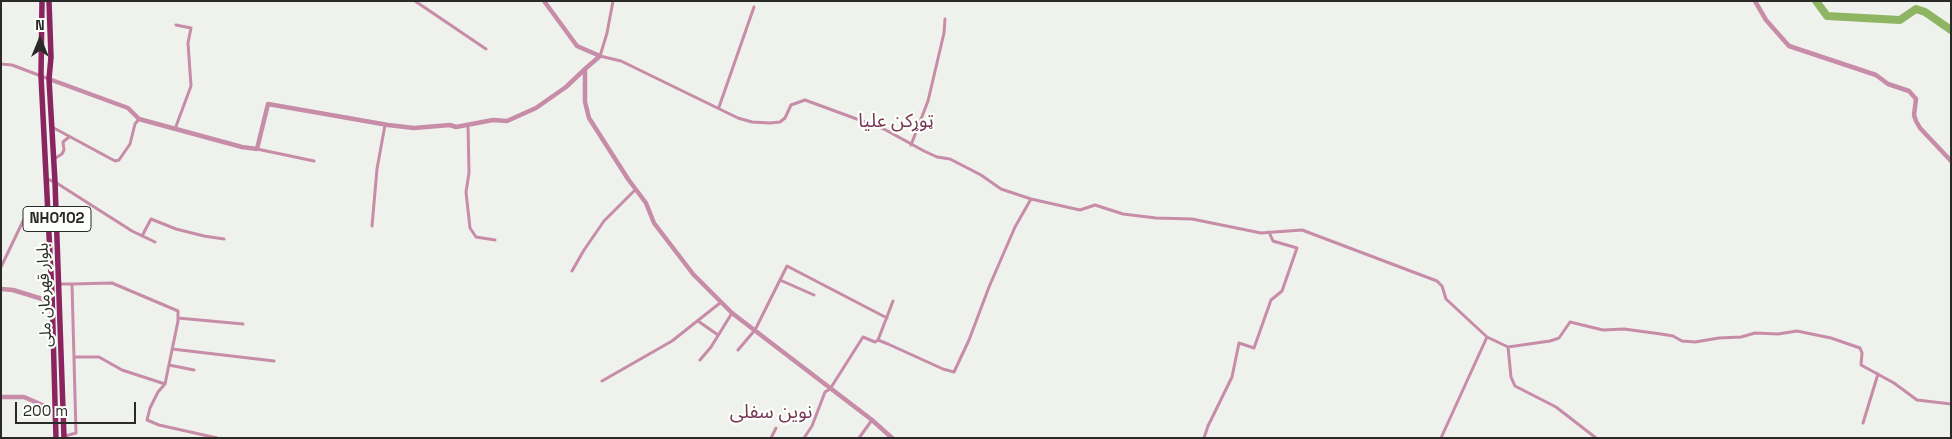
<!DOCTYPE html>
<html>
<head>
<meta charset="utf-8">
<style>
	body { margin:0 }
	#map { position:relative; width:1952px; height:439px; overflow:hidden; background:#eff1ed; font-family:"Space Grotesk",sans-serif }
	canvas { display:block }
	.frame { position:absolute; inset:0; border:2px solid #292a28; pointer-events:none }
	.north { position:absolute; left:15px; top:15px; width:50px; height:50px; -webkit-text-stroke:4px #fdfffa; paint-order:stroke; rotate:0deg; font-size:14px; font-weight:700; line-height:20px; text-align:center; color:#292a28 }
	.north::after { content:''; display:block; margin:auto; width:18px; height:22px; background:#292a28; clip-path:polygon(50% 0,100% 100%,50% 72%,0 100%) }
	.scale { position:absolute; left:15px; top:402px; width:121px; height:22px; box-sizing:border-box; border:2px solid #292a28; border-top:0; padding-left:6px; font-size:15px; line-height:18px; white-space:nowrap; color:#292a28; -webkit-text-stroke:4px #fdfffa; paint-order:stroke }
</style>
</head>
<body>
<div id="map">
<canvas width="1952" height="439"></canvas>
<div class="frame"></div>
<div class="north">N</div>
<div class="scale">200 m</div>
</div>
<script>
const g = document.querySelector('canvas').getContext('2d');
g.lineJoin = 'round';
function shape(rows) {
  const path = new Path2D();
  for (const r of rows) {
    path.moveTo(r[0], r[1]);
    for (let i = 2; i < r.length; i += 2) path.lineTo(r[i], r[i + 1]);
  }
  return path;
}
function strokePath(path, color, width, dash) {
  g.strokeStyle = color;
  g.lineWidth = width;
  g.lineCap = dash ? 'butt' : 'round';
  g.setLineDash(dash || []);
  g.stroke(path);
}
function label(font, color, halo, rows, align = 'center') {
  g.font = font + ' "Space Grotesk","Noto Sans Arabic",sans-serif';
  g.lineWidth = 4.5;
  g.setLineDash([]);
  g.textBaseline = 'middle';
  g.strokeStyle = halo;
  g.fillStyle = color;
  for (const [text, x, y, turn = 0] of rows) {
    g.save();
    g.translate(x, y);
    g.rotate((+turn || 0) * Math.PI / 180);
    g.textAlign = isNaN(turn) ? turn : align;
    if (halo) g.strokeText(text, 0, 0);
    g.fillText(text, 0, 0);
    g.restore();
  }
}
const river = shape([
	[1816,1,1827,16,1900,20,1916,9,1925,12,1951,30]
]);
const minor = shape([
	[415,1,486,49],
	[613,1,607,33,600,56,621,61,738,118,752,122,770,123,780,122,785,118,791,105,805,100,884,129,924,151,937,157,950,159,981,175,1001,189,1031,199,1080,210,1095,205,1123,214,1156,218,1192,219,1261,233,1302,230,1437,281,1442,286,1446,299,1487,337,1508,347,1511,377,1515,386,1556,407,1596,438],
	[1,64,12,65,49,79],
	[719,107,754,7],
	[468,125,469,173,466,192,470,228,476,237,495,240],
	[52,127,115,161,119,160,130,144,135,124,139,119],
	[175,129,191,86,188,43,191,28,176,25],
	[911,145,928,101,944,33,945,19],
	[257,149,314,161],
	[54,159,62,154,64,150,63,142,69,137],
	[47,179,55,182,132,231,155,242],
	[372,226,377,169,385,125],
	[142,236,151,219,176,229,204,236,224,239],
	[1,267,24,219,49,227],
	[572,271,584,250,604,221,636,189],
	[780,280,814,295],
	[59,284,72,284,76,433,65,436],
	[72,284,112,283,178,311,178,321,165,384,158,392,150,408,147,420,159,425,217,438],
	[178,318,243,324],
	[698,321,718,335],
	[878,340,893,301],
	[1508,347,1550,341,1559,338,1570,322,1603,330,1624,329,1661,334,1673,336,1682,341,1695,342,1719,338,1741,337,1755,333,1778,334,1797,331,1831,338,1860,348,1862,353,1861,365,1894,383,1917,400,1951,404],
	[172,349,274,361],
	[738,350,755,330,787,266,887,318],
	[74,357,99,357,122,370,165,384],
	[700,360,711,347,732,313],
	[169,365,194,370],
	[602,381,672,341,720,303],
	[1863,423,1878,374],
	[771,438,776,428],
	[804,438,812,426,825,392,830,389,863,337,875,342,878,340,888,344,943,369,954,372,969,340,989,287,1015,227,1031,199],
	[859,438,872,420],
	[1204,438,1208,426,1232,377,1239,343,1254,348,1271,300,1282,291,1297,248,1273,241,1269,232],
	[1441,438,1487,337]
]);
const tertiary = shape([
	[544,1,577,46,600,56,585,69,585,102,589,118,628,179,646,203,654,223,693,274,732,313,872,420,892,438],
	[1755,1,1766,20,1789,46,1876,75,1888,84,1909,91,1916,99,1914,115,1916,121,1920,128,1951,161],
	[49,79,128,108,139,119,242,147,257,149,268,104,388,125,414,128,450,125,456,127,493,120,507,121,536,108,566,87,585,69],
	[1,289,13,290,52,302],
	[1,397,24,397,56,411]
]);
const trunk = shape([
	[42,1,41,76,52,294,56,438],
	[49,1,51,57,49,79,55,182,64,438]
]);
const shields = [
	[57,219,68]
];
const shieldNames = [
	["NH0102",57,219]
];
const streetNames = [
	["بلوار قهرمان ملی",45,295,-92]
];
const quarterNames = [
	["ټوړکن علیا",896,122],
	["نوین سفلى",771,413]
];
strokePath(river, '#8eb562', 8);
strokePath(minor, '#c78ca8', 3);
strokePath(tertiary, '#c78ca8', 4.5);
strokePath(trunk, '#8a255f', 5.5);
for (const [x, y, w] of shields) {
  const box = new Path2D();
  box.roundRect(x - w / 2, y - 12.5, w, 25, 4);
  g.fillStyle = '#fdfffa';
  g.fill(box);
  strokePath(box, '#292a28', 1);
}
label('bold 15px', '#292a28', null, shieldNames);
label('16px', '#292a28', '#fdfffa', streetNames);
label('19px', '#763557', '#fdfffa', quarterNames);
</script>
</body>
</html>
